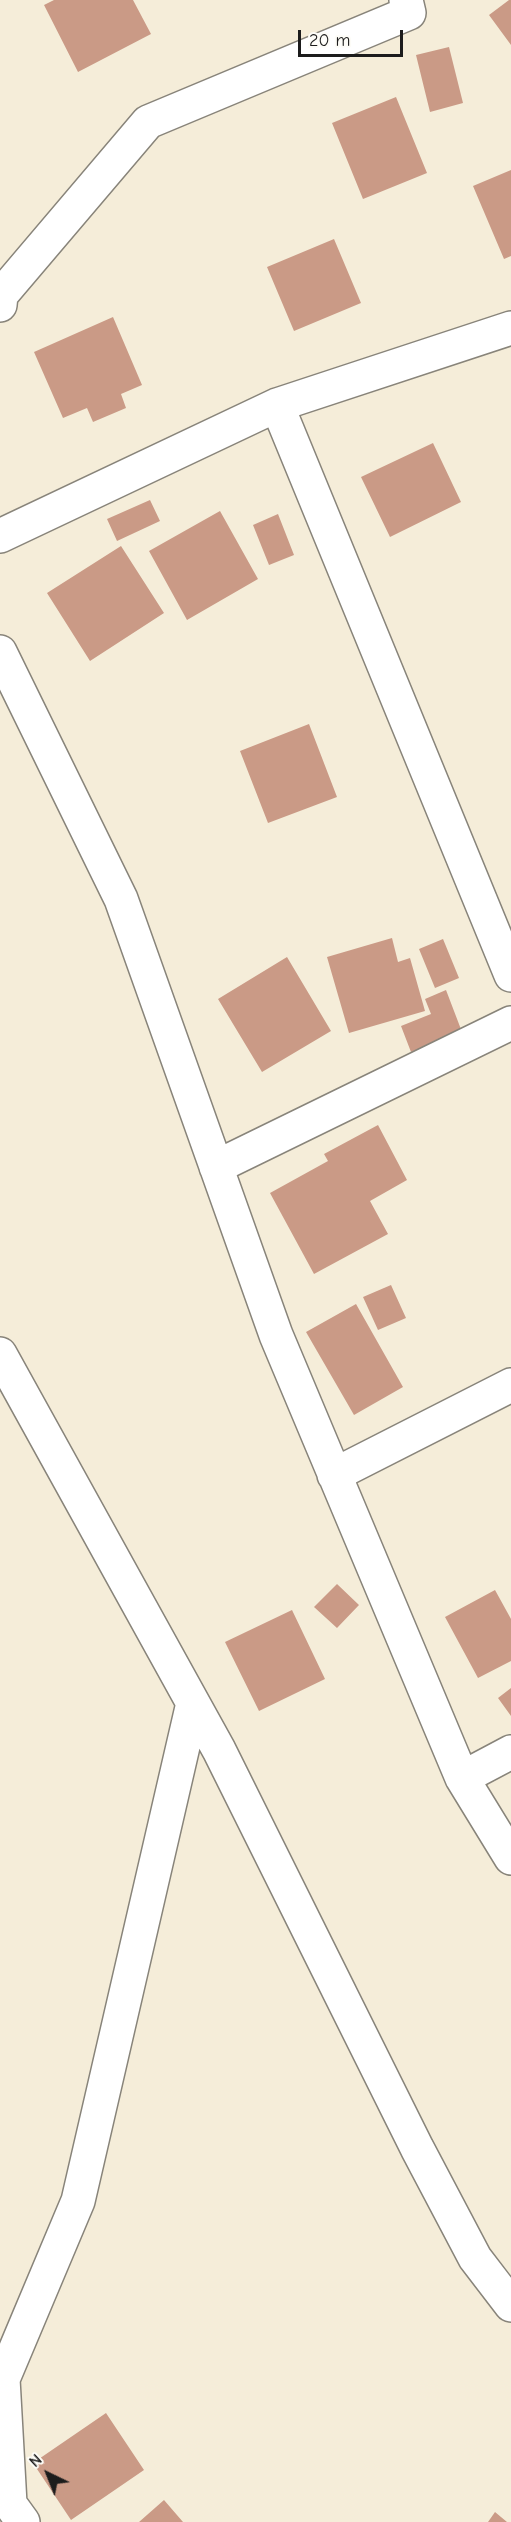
<!DOCTYPE html>
<html>
<head>
<meta charset="utf-8">
<style>
	body { margin:0 }
	#map { position:relative; width:511px; height:2522px; overflow:hidden; background:#f5edd9; font-family:"Comic Neue",sans-serif }
	canvas { display:block }
	.north { position:absolute; left:18px; top:2444px; width:60px; height:60px; -webkit-text-stroke:4px #fdfcf7; paint-order:stroke; rotate:317deg; font-size:16px; font-weight:700; line-height:24px; text-align:center; color:#1c1c1c }
	.north::after { content:''; display:block; margin:auto; width:21px; height:27px; background:#1c1c1c; clip-path:polygon(50% 0,100% 100%,50% 72%,0 100%) }
	.scale { position:absolute; left:298px; top:30px; width:105px; height:27px; box-sizing:border-box; border:3px solid #1c1c1c; border-top:0; padding-left:8px; font-size:18px; line-height:21px; white-space:nowrap; color:#1c1c1c; -webkit-text-stroke:4px #fdfcf7; paint-order:stroke }
</style>
</head>
<body>
<div id="map">
<canvas width="511" height="2522"></canvas>
<div class="north">N</div>
<div class="scale">20 m</div>
</div>
<script>
const g = document.querySelector('canvas').getContext('2d');
g.lineJoin = 'round';
function fillPath(path, color) {
  g.fillStyle = color;
  g.fill(path, 'evenodd');
}
function shape(rows) {
  const path = new Path2D();
  for (const r of rows) {
    path.moveTo(r[0], r[1]);
    for (let i = 2; i < r.length; i += 2) path.lineTo(r[i], r[i + 1]);
  }
  return path;
}
function strokePath(path, color, width, dash) {
  g.strokeStyle = color;
  g.lineWidth = width;
  g.lineCap = dash ? 'butt' : 'round';
  g.setLineDash(dash || []);
  g.stroke(path);
}
const building = shape([
	[54,0,133,0,151,34,78,72,44,5],
	[509,0,511,0,511,45,489,15],
	[449,47,463,103,430,112,416,55],
	[396,97,427,173,363,199,332,123],
	[511,170,511,256,504,259,473,186],
	[334,239,361,303,294,331,267,267],
	[113,317,142,385,121,394,126,408,93,422,87,408,63,418,34,352],
	[433,443,461,502,390,537,361,477],
	[150,500,160,521,117,541,107,519],
	[220,511,258,579,187,620,149,551],
	[278,514,294,555,269,565,253,525],
	[121,546,164,613,90,661,47,593],
	[309,724,337,797,268,823,240,751],
	[392,938,398,962,410,958,425,1011,349,1033,327,957],
	[443,939,459,978,435,988,419,949],
	[287,957,331,1031,262,1072,218,999],
	[446,990,462,1032,411,1052,401,1026,431,1014,425,999],
	[378,1125,407,1180,370,1201,388,1234,314,1274,270,1193,328,1161,324,1154],
	[391,1285,406,1318,378,1330,363,1297],
	[356,1304,403,1387,354,1415,306,1332],
	[337,1584,359,1605,337,1628,314,1607],
	[495,1590,511,1619,511,1661,478,1678,445,1617],
	[292,1610,325,1679,259,1711,225,1642],
	[511,1688,511,1716,498,1698],
	[106,2413,144,2470,71,2520,33,2463],
	[164,2500,183,2522,139,2522],
	[495,2512,507,2522,488,2522]
]);
const minor = shape([
	[0,305,1,295,148,122,409,13,406,0],
	[277,405,511,975],
	[0,536,277,405,511,328],
	[0,652,121,899,276,1335,462,1778,511,1858],
	[216,1167,511,1023],
	[0,1354,219,1750,417,2148,475,2258,511,2305],
	[334,1475,511,1385],
	[462,1778,511,1752],
	[23,2522,10,2504,3,2379,78,2201,193,1703]
]);
fillPath(building, '#ca9a86');
strokePath(minor, '#88847a', 36);
strokePath(minor, '#fff', 33);
</script>
</body>
</html>
